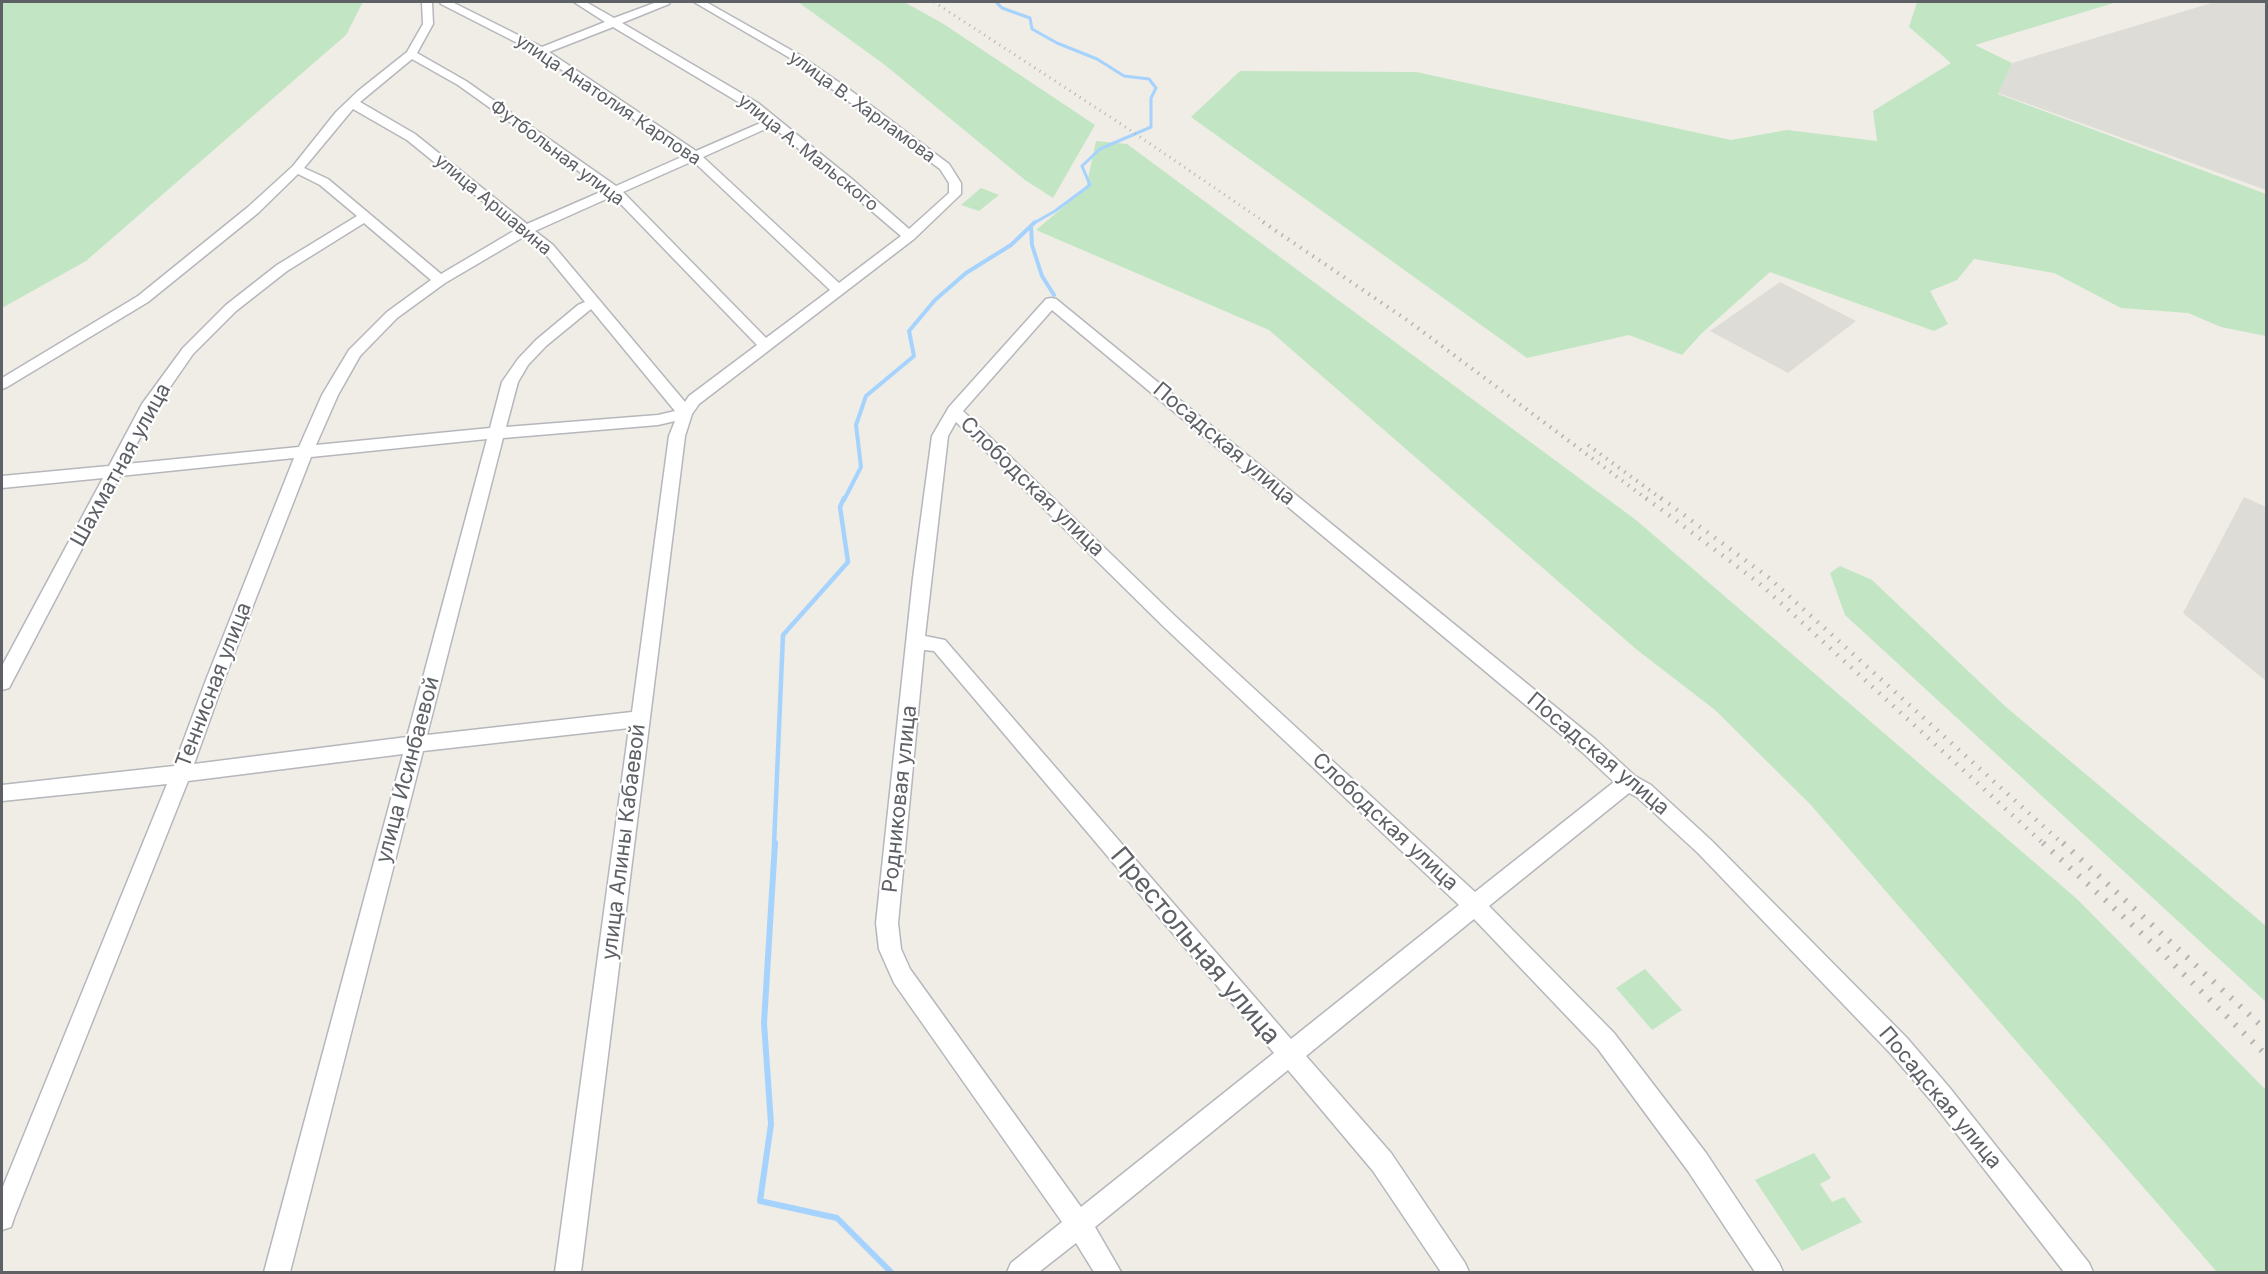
<!DOCTYPE html>
<html>
<head>
<meta charset="utf-8">
<style>
	body { margin:0 }
	#map { position:relative; width:2268px; height:1274px; overflow:hidden; background:#efede5; font-family:Inter,sans-serif }
	canvas { display:block }
	.frame { position:absolute; inset:0; border:3px solid #5d6065; pointer-events:none }
</style>
</head>
<body>
<div id="map">
<canvas width="2268" height="1274"></canvas>
<div class="frame"></div>
</div>
<script>
const g = document.querySelector('canvas').getContext('2d');
g.lineJoin = 'round';
function fillPath(path, color) {
  g.fillStyle = color;
  g.fill(path, 'evenodd');
}
function shape(rows) {
  const path = new Path2D();
  for (const r of rows) {
    path.moveTo(r[0], r[1]);
    for (let i = 2; i < r.length; i += 2) path.lineTo(r[i], r[i + 1]);
  }
  return path;
}
function strokePath(path, color, width, dash) {
  g.strokeStyle = color;
  g.lineWidth = width;
  g.lineCap = dash ? 'butt' : 'round';
  g.setLineDash(dash || []);
  g.stroke(path);
}
function label(font, color, halo, rows, align = 'center') {
  g.font = font + ' Inter,sans-serif';
  g.lineWidth = 4.5;
  g.setLineDash([]);
  g.textBaseline = 'middle';
  g.strokeStyle = halo;
  g.fillStyle = color;
  for (const [text, x, y, turn = 0] of rows) {
    g.save();
    g.translate(x, y);
    g.rotate((+turn || 0) * Math.PI / 180);
    g.textAlign = isNaN(turn) ? turn : align;
    if (halo) g.strokeText(text, 0, 0);
    g.fillText(text, 0, 0);
    g.restore();
  }
}
const industrial = shape([
	[2215,2,2266,2,2266,190,1998,93,2012,63],
	[1780,282,1856,321,1788,373,1710,331],
	[2244,497,2266,507,2266,681,2183,613]
]);
const green = shape([
	[2,2,363,2,346,35,86,261,2,308],
	[798,2,904,2,942,23,1095,125,1053,198,1025,180,885,65],
	[1917,2,2117,2,1975,45,2012,63,1998,94,2266,194,2266,336,2221,327,2188,313,2121,308,2054,273,1974,259,1957,280,1930,291,1948,324,1934,331,1770,272,1702,333,1682,355,1629,335,1527,358,1191,117,1240,71,1416,72,1731,140,1787,130,1877,141,1873,111,1951,63,1909,27],
	[1096,141,1127,144,1636,520,2077,899,2266,1090,2266,1272,2217,1272,1810,804,1715,710,1636,649,1269,330,1036,230,1086,188],
	[981,188,999,195,979,211,961,205],
	[1840,566,1872,580,2006,707,2266,926,2266,1002,1845,615,1830,573],
	[1645,969,1682,1010,1652,1030,1616,988],
	[1814,1153,1831,1178,1820,1184,1832,1202,1844,1197,1862,1222,1802,1251,1755,1180]
]);
const streamFar3 = shape([
	[996,2,1002,8,1030,18,1032,29,1057,43,1097,59,1124,76,1149,79,1156,88,1151,98,1151,127,1100,149,1082,166,1090,185,1055,211,1034,223]
]);
const streamFar2 = shape([
	[1031,226,1032,245,1042,276,1054,295],
	[844,500,861,467,856,425,866,396,914,356,909,331,935,300,966,273,1011,245,1035,222]
]);
const streamFar1 = shape([
	[774,845,783,635,848,562,840,507,844,498]
]);
const stream = shape([
	[775,843,764,1023,771,1124,760,1201,837,1218,891,1272]
]);
const minor = shape([
	[422,2,432,2,433,24,417,53,466,81,616,186,686,155,537,53,441,4,440,2,452,2,542,47,605,22,574,2,586,2,614,18,657,2,670,2,669,4,622,23,758,103,853,180,909,229,949,193,949,183,940,169,790,58,694,2,706,2,798,54,850,90,949,164,961,183,961,194,914,239,699,404,692,414,685,436,581,1272,555,1272,629,728,423,751,290,1272,264,1272,403,754,188,781,14,1218,11,1227,2,1230,2,1189,167,784,2,801,2,785,174,766,206,680,294,458,120,476,9,688,2,690,2,666,103,478,2,488,2,476,109,466,142,404,183,348,226,305,277,265,357,216,320,185,298,174,258,213,148,302,7,387,2,389,2,378,138,296,248,207,293,166,336,112,358,91,407,52,423,24,422,2],
	[613,27,750,109,765,121,696,151,549,52,613,27],
	[412,59,458,85,605,190,527,224,415,134,360,102,412,59],
	[353,109,407,140,517,229,441,274,328,179,304,168,353,109],
	[772,126,901,236,839,283,703,157,772,126],
	[693,161,830,290,766,338,623,192,693,161],
	[613,196,757,345,689,396,685,402,553,245,535,231,613,196],
	[364,223,431,280,387,312,349,350,322,395,299,447,126,464,157,406,193,354,236,311,287,271,364,223],
	[525,236,543,251,585,302,578,305,536,340,518,359,502,382,490,428,316,445,338,395,360,356,397,318,445,283,525,236],
	[591,309,675,411,658,415,506,427,518,382,528,365,546,346,591,309],
	[675,421,669,436,632,712,427,735,503,438,658,425,675,421],
	[487,439,407,737,194,764,224,680,311,457,487,439],
	[1051,298,1056,299,1596,740,1635,776,1651,785,1712,841,1907,1038,1949,1087,2089,1263,2093,1272,2064,1272,1933,1103,1891,1054,1698,853,1637,797,1629,793,1489,906,1614,1033,1706,1153,1779,1263,1783,1272,1755,1272,1688,1171,1598,1049,1474,919,1306,1056,1391,1153,1465,1263,1469,1272,1441,1272,1373,1171,1288,1070,1095,1227,1121,1272,1094,1272,1076,1243,1039,1272,1007,1272,1011,1263,1062,1222,894,983,879,949,876,923,913,578,932,436,949,407,1046,299,1051,298],
	[1052,310,1582,752,1614,782,1475,892,1175,616,963,411,1052,310],
	[956,422,1163,626,1459,905,1291,1039,945,640,925,636,948,436,956,422],
	[924,650,934,651,1274,1053,1081,1207,910,969,901,949,898,923,924,650]
]);
const railFar3 = shape([
	[934,2,1127,128,1266,223]
]);
const railFar2 = shape([
	[1263,222,1407,320,1648,500],
	[1588,445,1663,500]
]);
const railFar1 = shape([
	[1646,498,1759,583,2045,845],
	[1661,498,1768,577,2064,845]
]);
const rail = shape([
	[2043,843,2152,943,2266,1055],
	[2063,843,2266,1030]
]);
const farStreetnames = [
	["улица Анатолия Карпова",608,100,34],
	["улица В. Харламова",862,107,36],
	["Футбольная улица",557,153,37],
	["улица А. Мальского",808,153,39],
	["улица Аршавина",493,205,40]
];
const streetNames = [
	["Посадская улица",1224,444,40],
	["Шахматная улица",121,465,-61],
	["Слободская улица",1032,487,44],
	["Теннисная улица",214,685,-69],
	["Посадская улица",1598,754,40],
	["улица Исинбаевой",408,770,-75],
	["Родниковая улица",900,799,-84],
	["Слободская улица",1385,822,43],
	["улица Алины Кабаевой",624,842,-83],
	["Посадская улица",1940,1098,50]
];
const nearStreetnames = [
	["Престольная улица",1195,946,50]
];
fillPath(industrial, '#dedcd7');
fillPath(green, '#c2e6c4');
strokePath(streamFar3, '#a6d3fe', 3);
strokePath(streamFar2, '#a6d3fe', 4);
strokePath(streamFar1, '#a6d3fe', 4.5);
strokePath(stream, '#a6d3fe', 6);
strokePath(minor, '#b6b7bc', 3);
fillPath(minor, '#fff');
strokePath(railFar3, '#b4b4b5', 3, [1, 5]);
strokePath(railFar2, '#b4b4b5', 4, [1.5, 6]);
strokePath(railFar1, '#b4b4b5', 4.5, [1.5, 8]);
strokePath(rail, '#b4b4b5', 6, [2, 10]);
label('18px', '#5d6065', '#fff', farStreetnames);
label('21px', '#5d6065', '#fff', streetNames);
label('26px', '#5d6065', '#fff', nearStreetnames);
</script>
</body>
</html>
